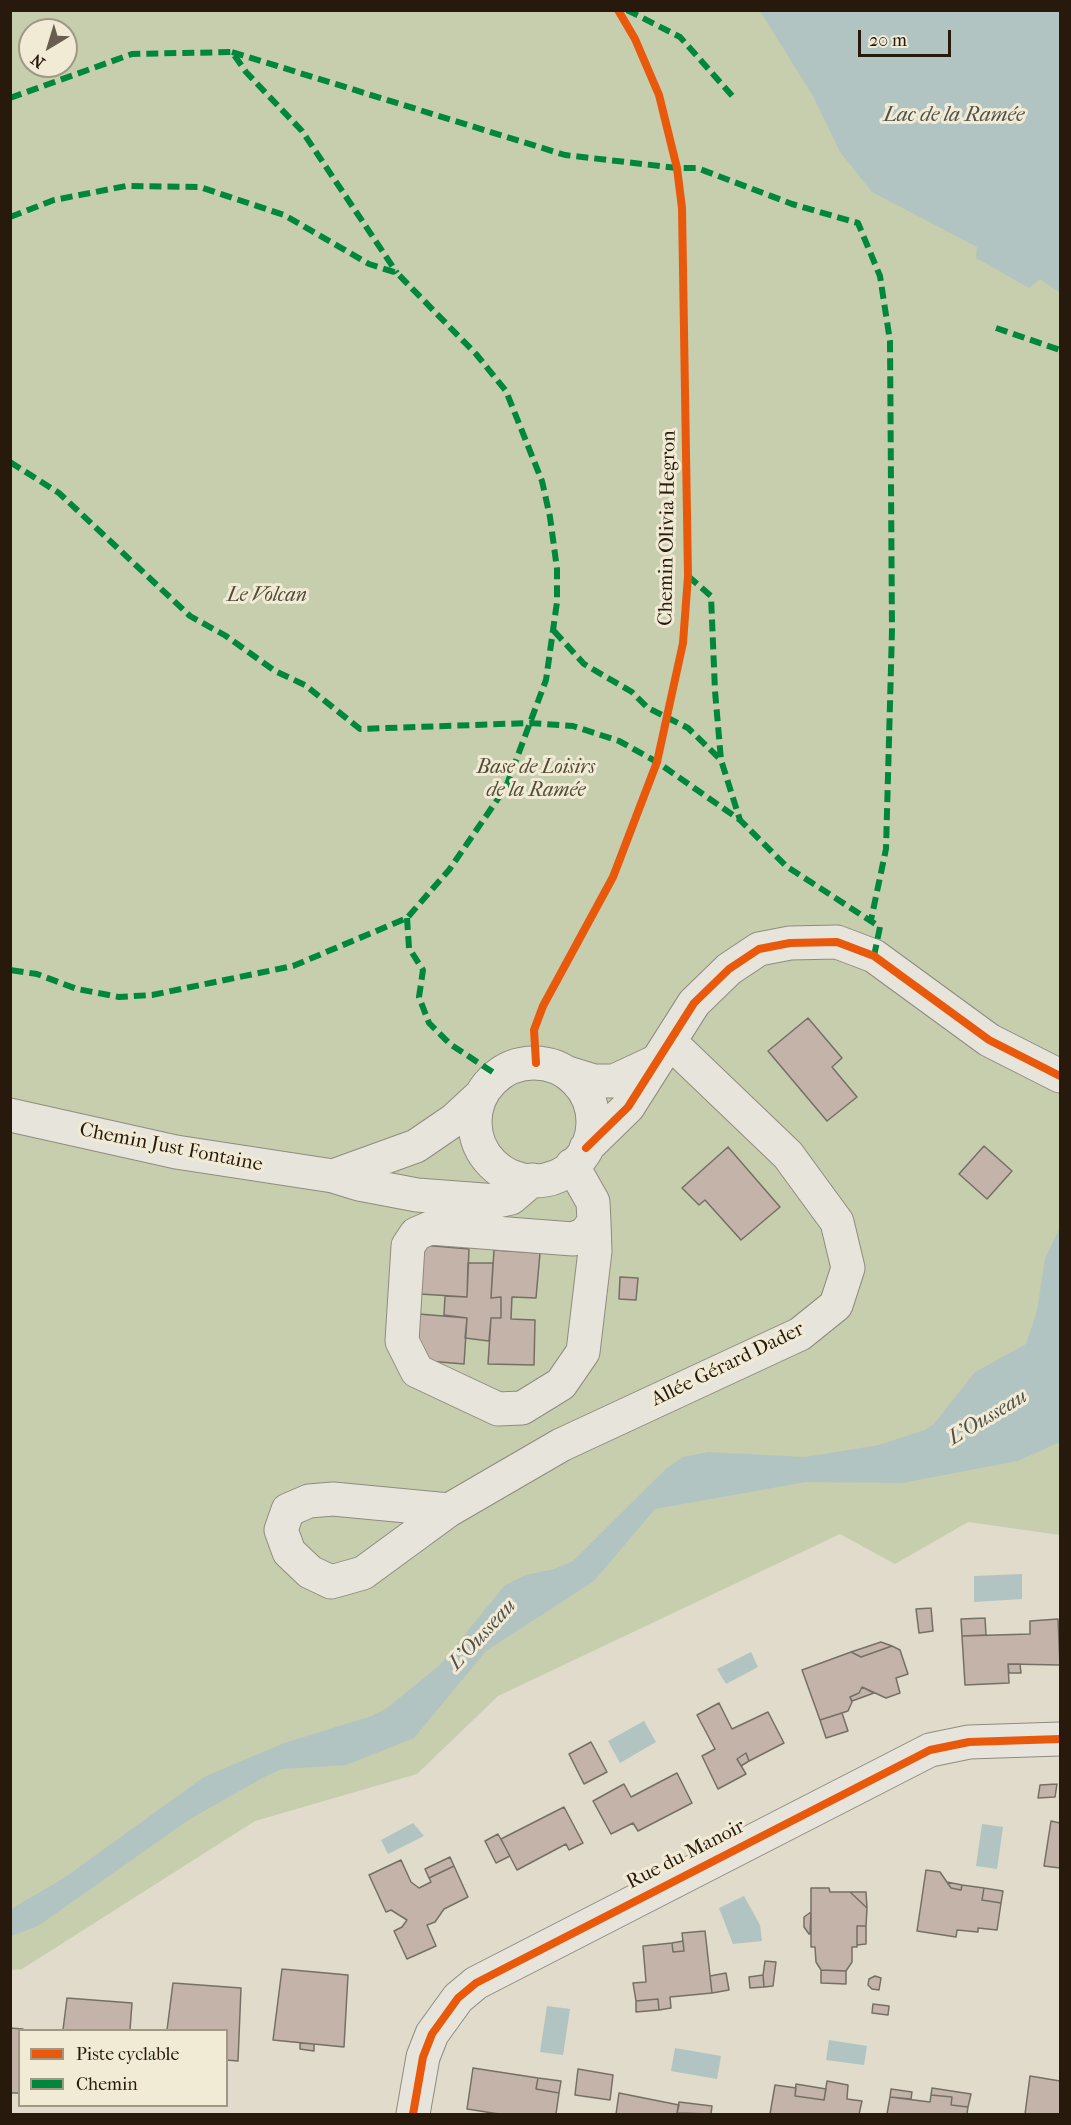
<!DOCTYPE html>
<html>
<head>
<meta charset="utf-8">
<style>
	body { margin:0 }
	#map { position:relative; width:1071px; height:2125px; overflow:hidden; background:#e0dbca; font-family:"IM FELL French Canon",serif }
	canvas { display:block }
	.frame { position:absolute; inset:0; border:12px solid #27190b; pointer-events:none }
	.legend { position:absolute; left:18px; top:2029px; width:210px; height:78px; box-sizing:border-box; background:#f1ebd6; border:2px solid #a09785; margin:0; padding:8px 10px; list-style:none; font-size:18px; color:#27190b }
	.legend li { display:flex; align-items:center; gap:12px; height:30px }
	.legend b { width:30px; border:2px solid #a09785 }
	.north { position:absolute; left:18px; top:18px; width:60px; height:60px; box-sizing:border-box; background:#f1ebd6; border:2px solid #a09785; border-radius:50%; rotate:218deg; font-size:16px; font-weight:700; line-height:24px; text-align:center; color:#27190b }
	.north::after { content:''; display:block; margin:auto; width:21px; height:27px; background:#685d4e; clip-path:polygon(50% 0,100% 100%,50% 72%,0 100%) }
	.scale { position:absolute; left:858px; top:30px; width:93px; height:27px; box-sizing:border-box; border:3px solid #27190b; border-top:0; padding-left:8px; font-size:18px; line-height:21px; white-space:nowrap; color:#27190b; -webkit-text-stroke:4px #f1ebd6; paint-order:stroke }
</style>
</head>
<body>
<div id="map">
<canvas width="1071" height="2125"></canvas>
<div class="frame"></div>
<ul class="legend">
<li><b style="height:8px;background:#e8590c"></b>Piste cyclable</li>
<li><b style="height:8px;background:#00873e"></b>Chemin</li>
</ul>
<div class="north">N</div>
<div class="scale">20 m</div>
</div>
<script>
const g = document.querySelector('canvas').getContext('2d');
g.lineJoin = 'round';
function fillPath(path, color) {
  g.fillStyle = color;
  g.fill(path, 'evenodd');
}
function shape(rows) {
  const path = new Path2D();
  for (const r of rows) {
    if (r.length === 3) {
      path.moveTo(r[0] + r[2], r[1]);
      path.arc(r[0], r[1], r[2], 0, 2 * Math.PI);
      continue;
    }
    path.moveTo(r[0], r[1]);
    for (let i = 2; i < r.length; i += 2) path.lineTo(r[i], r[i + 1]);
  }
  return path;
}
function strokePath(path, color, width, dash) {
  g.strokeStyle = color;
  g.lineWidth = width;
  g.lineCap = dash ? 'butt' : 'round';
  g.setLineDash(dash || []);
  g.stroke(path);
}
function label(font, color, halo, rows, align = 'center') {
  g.font = font + ' "IM FELL French Canon",serif';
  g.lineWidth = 6;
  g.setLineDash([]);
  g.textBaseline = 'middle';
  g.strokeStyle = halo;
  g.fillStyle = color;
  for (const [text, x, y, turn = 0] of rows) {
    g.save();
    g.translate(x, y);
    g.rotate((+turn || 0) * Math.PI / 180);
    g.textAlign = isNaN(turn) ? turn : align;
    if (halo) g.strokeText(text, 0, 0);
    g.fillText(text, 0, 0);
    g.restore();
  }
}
const green = shape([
	[11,11,1060,11,1060,1535,968,1522,895,1564,840,1534,498,1696,417,1774,255,1821,22,1969,11,1970],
	[30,30,66,30,66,66,30,66]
]);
const water = shape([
	[760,11,1060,11,1060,293,1040,279,1029,288,976,258,977,247,872,192,840,152,813,96],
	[1060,1227,1060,1442,1018,1461,902,1483,806,1482,655,1509,594,1581,486,1651,414,1738,346,1765,282,1769,266,1776,190,1819,38,1926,11,1936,11,1909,64,1878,204,1777,284,1743,372,1716,387,1708,440,1665,505,1585,526,1575,554,1569,573,1561,666,1469,683,1457,708,1452,805,1457,879,1445,925,1430,934,1424,975,1372,1026,1344,1037,1311,1045,1259],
	[1022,1574,1022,1599,974,1602,974,1576],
	[751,1652,758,1667,726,1684,717,1669],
	[644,1721,656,1742,620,1763,608,1741],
	[413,1823,424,1836,388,1854,381,1840],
	[982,1824,1003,1827,997,1869,976,1866],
	[744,1896,760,1925,762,1941,733,1944,719,1908],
	[547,2006,570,2009,563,2055,540,2052],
	[829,2040,867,2046,864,2065,826,2060],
	[675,2048,721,2056,717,2079,671,2071]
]);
const building = shape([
	[808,1018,842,1058,832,1067,857,1097,827,1121,768,1051,808,1018],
	[984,1146,1012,1171,987,1199,959,1174,984,1146],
	[728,1147,780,1207,741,1240,705,1200,699,1205,682,1188,728,1147],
	[422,1245,469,1249,467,1297,420,1294,422,1245],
	[494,1250,540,1253,536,1298,512,1297,511,1319,535,1320,534,1365,488,1364,491,1318,501,1318,501,1297,491,1298,494,1250],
	[468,1263,493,1263,491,1298,501,1297,501,1318,491,1318,489,1341,465,1338,467,1318,444,1315,445,1296,467,1297,468,1263],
	[620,1277,638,1278,636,1300,619,1299,620,1277],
	[419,1314,467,1318,464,1364,416,1360,419,1314],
	[931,1608,933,1631,919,1633,916,1609,931,1608],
	[985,1618,986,1635,962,1636,961,1619,985,1618],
	[1058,1619,1060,1665,1008,1664,1009,1683,965,1685,962,1636,1030,1634,1030,1621,1058,1619],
	[881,1642,892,1646,861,1657,851,1652,881,1642],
	[892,1646,900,1650,908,1674,896,1678,900,1693,886,1698,862,1687,859,1693,850,1697,852,1702,848,1711,820,1720,802,1670,851,1652,861,1657,892,1646],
	[1008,1664,1020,1664,1021,1673,1009,1673,1008,1664],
	[862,1687,874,1693,852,1701,850,1697,859,1693,862,1687],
	[719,1703,732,1729,768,1712,784,1743,749,1761,746,1753,737,1759,746,1774,718,1789,702,1756,715,1749,697,1715,719,1703],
	[842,1713,848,1731,826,1738,820,1720,842,1713],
	[591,1742,607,1772,584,1784,569,1754,591,1742],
	[746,1753,749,1761,741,1766,737,1759,746,1753],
	[677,1773,692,1803,638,1831,633,1823,611,1834,593,1801,624,1784,631,1797,677,1773],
	[1057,1784,1055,1797,1038,1798,1040,1785,1057,1784],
	[564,1807,583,1843,569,1850,566,1844,517,1870,501,1839,564,1807],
	[1051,1821,1060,1823,1060,1868,1044,1866,1051,1821],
	[498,1834,510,1856,496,1863,485,1841,498,1834],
	[450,1857,454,1866,429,1878,425,1869,450,1857],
	[401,1860,411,1882,419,1888,431,1882,429,1878,454,1866,468,1897,444,1909,435,1922,427,1925,436,1946,407,1959,394,1931,402,1927,407,1920,391,1910,386,1912,369,1875,401,1860],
	[926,1870,940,1872,951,1888,961,1890,962,1885,984,1888,982,1900,1001,1903,997,1930,978,1928,978,1932,957,1930,956,1937,917,1931,926,1870],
	[947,1882,962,1885,961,1890,951,1888,947,1882],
	[811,1888,829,1888,830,1892,850,1892,867,1908,866,1926,857,1926,857,1947,852,1947,852,1962,846,1971,821,1970,816,1962,815,1947,811,1947,811,1888],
	[984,1888,1003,1891,1001,1903,982,1900,984,1888],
	[850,1892,866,1892,867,1908,850,1892],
	[811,1912,810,1934,809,1934,804,1927,804,1917,811,1912],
	[857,1926,866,1926,866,1944,857,1945,857,1926],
	[705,1931,712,1993,670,1997,671,2008,659,2010,658,1999,636,2001,633,1983,646,1982,643,1946,672,1943,673,1952,684,1951,682,1933,705,1931],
	[683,1941,684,1951,673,1952,672,1943,683,1941],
	[765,1961,776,1962,773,1986,764,1987,763,1975,765,1961],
	[282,1969,348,1975,344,2047,273,2040,282,1969],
	[821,1970,846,1971,846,1984,821,1983,821,1970],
	[726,1973,729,1990,712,1993,710,1976,726,1973],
	[763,1975,764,1987,750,1988,749,1977,763,1975],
	[875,1976,881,1978,879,1990,872,1989,868,1985,869,1979,875,1976],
	[173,1983,241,1988,238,2061,226,2060,226,2030,167,2030,173,1983],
	[67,1998,132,2003,130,2030,61,2030,63,2030,67,1998],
	[658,1999,659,2010,636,2012,636,2001,658,1999],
	[873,2004,889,2006,888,2015,872,2013,873,2004],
	[10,2028,23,2029,20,2030,20,2093,10,2093,10,2028],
	[300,2043,314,2044,314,2051,300,2049,300,2043],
	[473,2068,538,2078,536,2089,559,2093,556,2114,499,2114,467,2109,473,2068],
	[578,2069,613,2075,610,2100,575,2095,578,2069],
	[1030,2076,1060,2081,1060,2114,1025,2114,1030,2076],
	[538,2078,561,2081,559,2093,536,2089,538,2078],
	[827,2081,848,2085,847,2099,862,2101,859,2114,770,2114,775,2085,796,2088,795,2096,824,2100,827,2081],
	[796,2084,826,2089,824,2100,795,2096,796,2084],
	[932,2088,971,2094,968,2107,951,2105,952,2097,931,2095,932,2088],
	[891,2089,912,2092,911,2099,890,2097,891,2089],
	[619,2093,679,2105,677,2113,687,2114,616,2114,619,2093],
	[931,2095,952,2097,951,2105,968,2107,967,2114,887,2114,890,2097,930,2102,931,2095],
	[679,2102,712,2106,711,2114,677,2113,679,2102]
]);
const minor = shape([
	[534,1122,59],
	[568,1073,594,1081,614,1081,657,1061],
	[10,1115,176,1152,333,1176,359,1184,417,1195,497,1201,511,1198,532,1180],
	[586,1148,628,1107,694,1003,729,969,759,949,790,943,837,942,874,956,989,1040,1060,1076],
	[572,1165,593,1202,594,1222,595,1251,583,1352,561,1384,522,1408,498,1409,417,1371,402,1341,408,1246,416,1234,430,1228,573,1239,585,1234,594,1222],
	[333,1176,416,1146,454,1120,481,1095],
	[449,1510,333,1499,309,1501,288,1510,281,1530,289,1552,310,1572,331,1582,363,1573,449,1510,561,1445,800,1334,836,1305,848,1268,837,1222,788,1155,670,1042],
	[413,2114,423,2057,432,2034,458,1998,476,1983,930,1750,969,1742,1060,1739]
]);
const quiet = shape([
	[627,10,680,37,735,99],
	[232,52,565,155,677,168,697,168,792,204,858,223,880,276,890,341,892,630,886,849,871,920],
	[10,98,132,54,232,52,246,72,302,131,397,273],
	[10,217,54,200,126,186,200,187,284,215,369,264,397,273,476,354,506,391,542,481,550,517,557,569,557,602,546,680,506,787,449,870,407,918,293,966,152,995,119,997,77,989,37,974,10,970],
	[996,328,1060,350],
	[10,462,59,493,190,616,226,636,275,671,305,685,360,729,530,723,573,726,619,741,657,762,740,820,786,866,880,927,874,956],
	[688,576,711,596,715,691,721,760,740,820],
	[554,631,584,664,632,692,648,708,688,728,721,760],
	[407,918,409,948,423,970,419,997,429,1023,450,1044,497,1075]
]);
const cycleway = shape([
	[536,1063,534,1030,543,1006,613,877,657,762,683,643,688,576,682,208,677,168,659,95,635,39,618,10],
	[586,1148,628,1107,694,1003,729,969,759,949,790,943,837,942,874,956,989,1040,1060,1076],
	[413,2114,423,2057,432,2034,458,1998,476,1983,930,1750,969,1742,1060,1739]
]);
const streetNames = [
	["Chemin Olivia Hegron",668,528,-89],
	["Chemin Just Fontaine",171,1148,11],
	["Allée Gérard Dader",728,1365,-26],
	["Rue du Manoir",686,1855,-27]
];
const parkNames = [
	["Le Volcan",267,596],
	["Base de Loisirs",536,768],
	["de la Ramée",536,791]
];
const waterNames = [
	["Lac de la Ramée",954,116],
	["L'Ousseau",988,1418,-31],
	["L'Ousseau",483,1635,-47]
];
fillPath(green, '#c6ceae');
fillPath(water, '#b1c4c1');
fillPath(building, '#c3b3a8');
strokePath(building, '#757066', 1.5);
strokePath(minor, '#908b7f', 35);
strokePath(minor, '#e7e4dc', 33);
strokePath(quiet, '#00873e', 6, [12, 6]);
strokePath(cycleway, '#e8590c', 8);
label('20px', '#27190b', '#f1ebd6', streetNames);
label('italic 20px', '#504c35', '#f1ebd6', parkNames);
label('italic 21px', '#505149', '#f1ebd6', waterNames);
</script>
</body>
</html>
